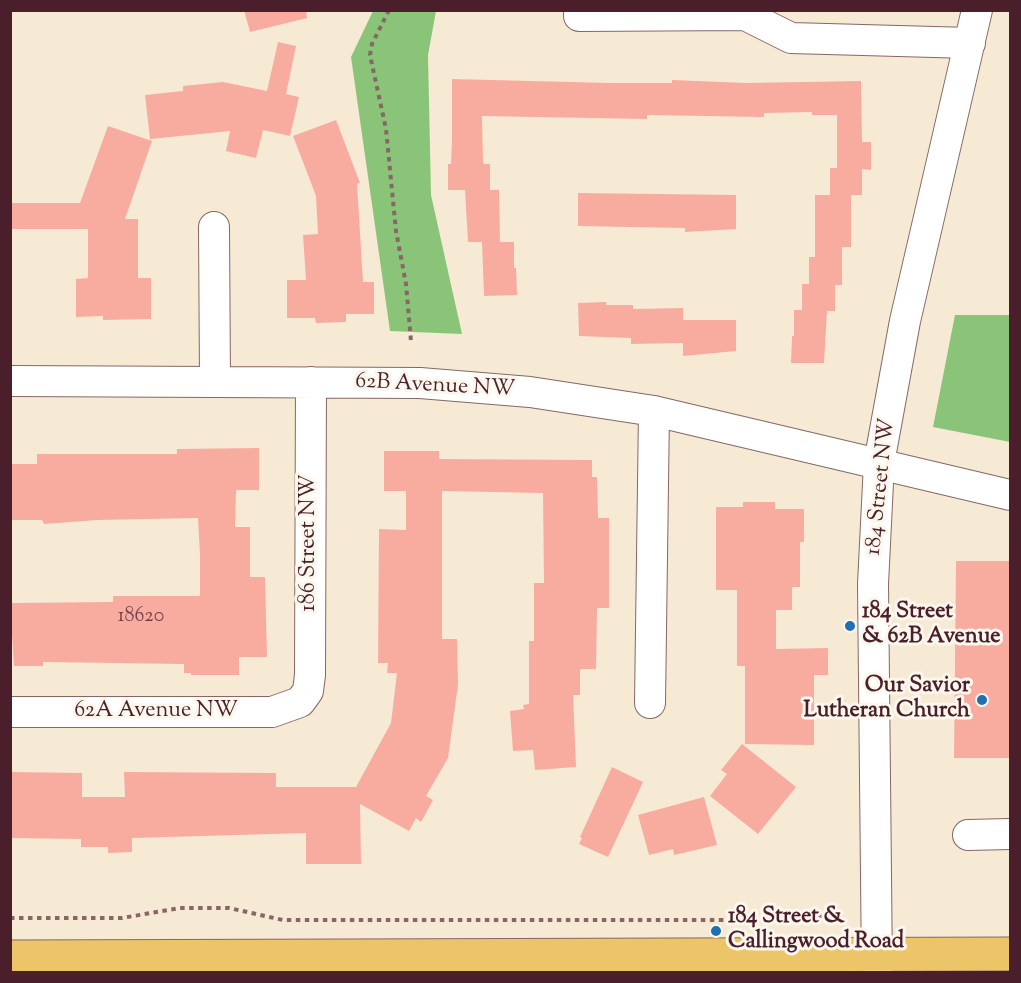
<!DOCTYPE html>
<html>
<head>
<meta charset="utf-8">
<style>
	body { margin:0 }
	#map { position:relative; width:1021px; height:983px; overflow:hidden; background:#f7ead5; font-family:"Sorts Mill Goudy",serif }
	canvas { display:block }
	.frame { position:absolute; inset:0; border:12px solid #4a1f2b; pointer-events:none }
</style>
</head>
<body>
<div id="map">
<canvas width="1021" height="983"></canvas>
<div class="frame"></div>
</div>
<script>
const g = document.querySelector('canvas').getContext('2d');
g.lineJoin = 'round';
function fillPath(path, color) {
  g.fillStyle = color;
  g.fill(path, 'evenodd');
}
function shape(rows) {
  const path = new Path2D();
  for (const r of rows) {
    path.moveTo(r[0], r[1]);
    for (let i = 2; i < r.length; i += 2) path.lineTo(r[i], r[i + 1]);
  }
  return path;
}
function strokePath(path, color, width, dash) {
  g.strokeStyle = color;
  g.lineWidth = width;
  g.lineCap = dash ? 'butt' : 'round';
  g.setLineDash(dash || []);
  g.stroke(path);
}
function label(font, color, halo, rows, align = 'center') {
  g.font = font + ' "Sorts Mill Goudy",serif';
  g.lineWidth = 6;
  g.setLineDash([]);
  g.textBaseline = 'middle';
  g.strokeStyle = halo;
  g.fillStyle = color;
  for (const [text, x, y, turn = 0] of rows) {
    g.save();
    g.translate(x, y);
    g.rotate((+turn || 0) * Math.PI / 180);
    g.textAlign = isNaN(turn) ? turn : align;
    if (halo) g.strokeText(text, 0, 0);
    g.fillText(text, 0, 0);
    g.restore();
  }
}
const green = shape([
	[373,11,436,11,428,55,431,195,462,334,390,331,351,57],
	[955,315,1010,315,1010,442,933,427]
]);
const building = shape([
	[244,10,306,10,307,18,250,32],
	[278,42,296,46,286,94,299,97,290,136,263,130,256,158,226,151,230,131,150,139,145,95,183,91,183,86,223,82,267,91],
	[452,79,610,83,672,83,672,80,746,83,861,81,862,142,871,142,871,170,862,169,862,195,851,195,851,247,842,247,842,285,835,285,835,311,827,311,824,363,791,363,792,336,794,336,794,310,802,310,802,284,809,284,809,257,815,257,815,195,830,195,830,168,837,168,837,115,812,115,812,112,764,113,764,117,647,115,647,119,482,116,483,164,490,164,490,190,499,190,500,242,514,242,514,268,516,268,517,295,484,296,482,242,468,242,465,190,448,190,448,164,451,164,452,138],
	[336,120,360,183,357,184,363,282,374,282,374,314,346,314,346,322,316,323,315,318,287,318,287,280,306,280,303,235,318,234,316,196,293,136],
	[108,126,152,141,125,219,138,219,138,278,151,278,151,319,103,320,103,316,76,317,76,279,88,278,88,229,10,229,10,203,80,203],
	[578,193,736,195,736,229,685,232,685,228,578,226],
	[606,302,606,305,633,305,633,309,683,308,683,320,736,320,736,351,683,356,683,343,631,344,631,338,579,336,578,303],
	[259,448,259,490,236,490,235,527,250,527,250,577,265,577,267,657,239,657,239,675,191,675,191,673,184,673,184,664,43,662,43,666,14,666,10,603,113,602,113,596,200,596,200,555,198,518,97,520,44,524,42,520,10,520,10,464,37,464,37,454,177,454,177,449],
	[384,451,439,451,439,459,592,460,592,477,597,477,598,518,609,518,609,608,597,608,596,669,580,669,580,695,573,695,576,767,535,770,533,750,513,751,510,711,524,709,523,705,529,704,529,641,534,641,534,583,544,583,543,493,442,491,442,639,457,639,458,684,448,758,426,796,433,800,421,822,416,818,409,831,360,804,361,864,306,864,306,833,132,838,132,852,108,853,108,847,81,847,81,839,10,838,10,772,82,773,82,797,125,797,124,772,276,773,276,787,356,787,391,723,397,673,387,673,388,663,378,663,379,529,406,530,406,491,384,491],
	[743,502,775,502,775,509,804,509,804,542,800,542,800,587,792,587,792,610,776,610,776,649,828,648,828,675,814,675,814,745,745,744,745,666,737,666,737,590,716,590,716,507,743,507],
	[956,561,1011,561,1011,758,954,758],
	[742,744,796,787,758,834,710,796,727,774,721,770],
	[612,767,643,782,608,857,579,844,582,838,580,837],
	[704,797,717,845,674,855,673,849,649,855,638,815]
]);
const path = shape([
	[389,10,372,44,370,55,386,129,396,231,406,284,411,341],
	[10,918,122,918,180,908,229,908,283,920,763,920,837,915,844,921]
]);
const minor = shape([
	[579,10,579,16,745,15,791,38,970,43],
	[214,227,215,381],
	[10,381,420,383,530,392,654,411,1010,495],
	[650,703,654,411],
	[10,712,272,712,300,702,308,691,310,675,311,382],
	[968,835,1010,834],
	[877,972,873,584,879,463,905,321,977,10]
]);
const major = shape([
	[10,957,1010,954]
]);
const markers = [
	[850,626,6,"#1f6fb2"],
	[982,700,6,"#1f6fb2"],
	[716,931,6,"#1f6fb2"]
];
const numberNames = [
	["18620",141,618]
];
const streetNames = [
	["62B Avenue NW",435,387,3],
	["184 Street NW",882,487,-84],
	["186 Street NW",310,543,-90],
	["62A Avenue NW",156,712]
];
const poiNames = [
	["184 Street",862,613],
	["& 62B Avenue",862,638],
	["Our Savior",970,687,"right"],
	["Lutheran Church",970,712,"right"],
	["184 Street &",728,918],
	["Callingwood Road",728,943]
];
fillPath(green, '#8ac479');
fillPath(building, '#f8ac9f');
strokePath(minor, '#876666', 32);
strokePath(major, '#876666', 35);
strokePath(path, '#876666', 4, [4.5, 4.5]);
strokePath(minor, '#fff', 30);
strokePath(major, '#edc569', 33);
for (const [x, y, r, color] of markers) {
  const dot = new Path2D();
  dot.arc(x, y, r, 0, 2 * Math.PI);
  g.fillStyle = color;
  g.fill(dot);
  strokePath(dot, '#fbf7ec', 2);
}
label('20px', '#764248', null, numberNames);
label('22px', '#4a1f2b', '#fbf7ec', streetNames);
label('bold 22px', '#4a1f2b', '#fbf7ec', poiNames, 'left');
</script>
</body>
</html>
